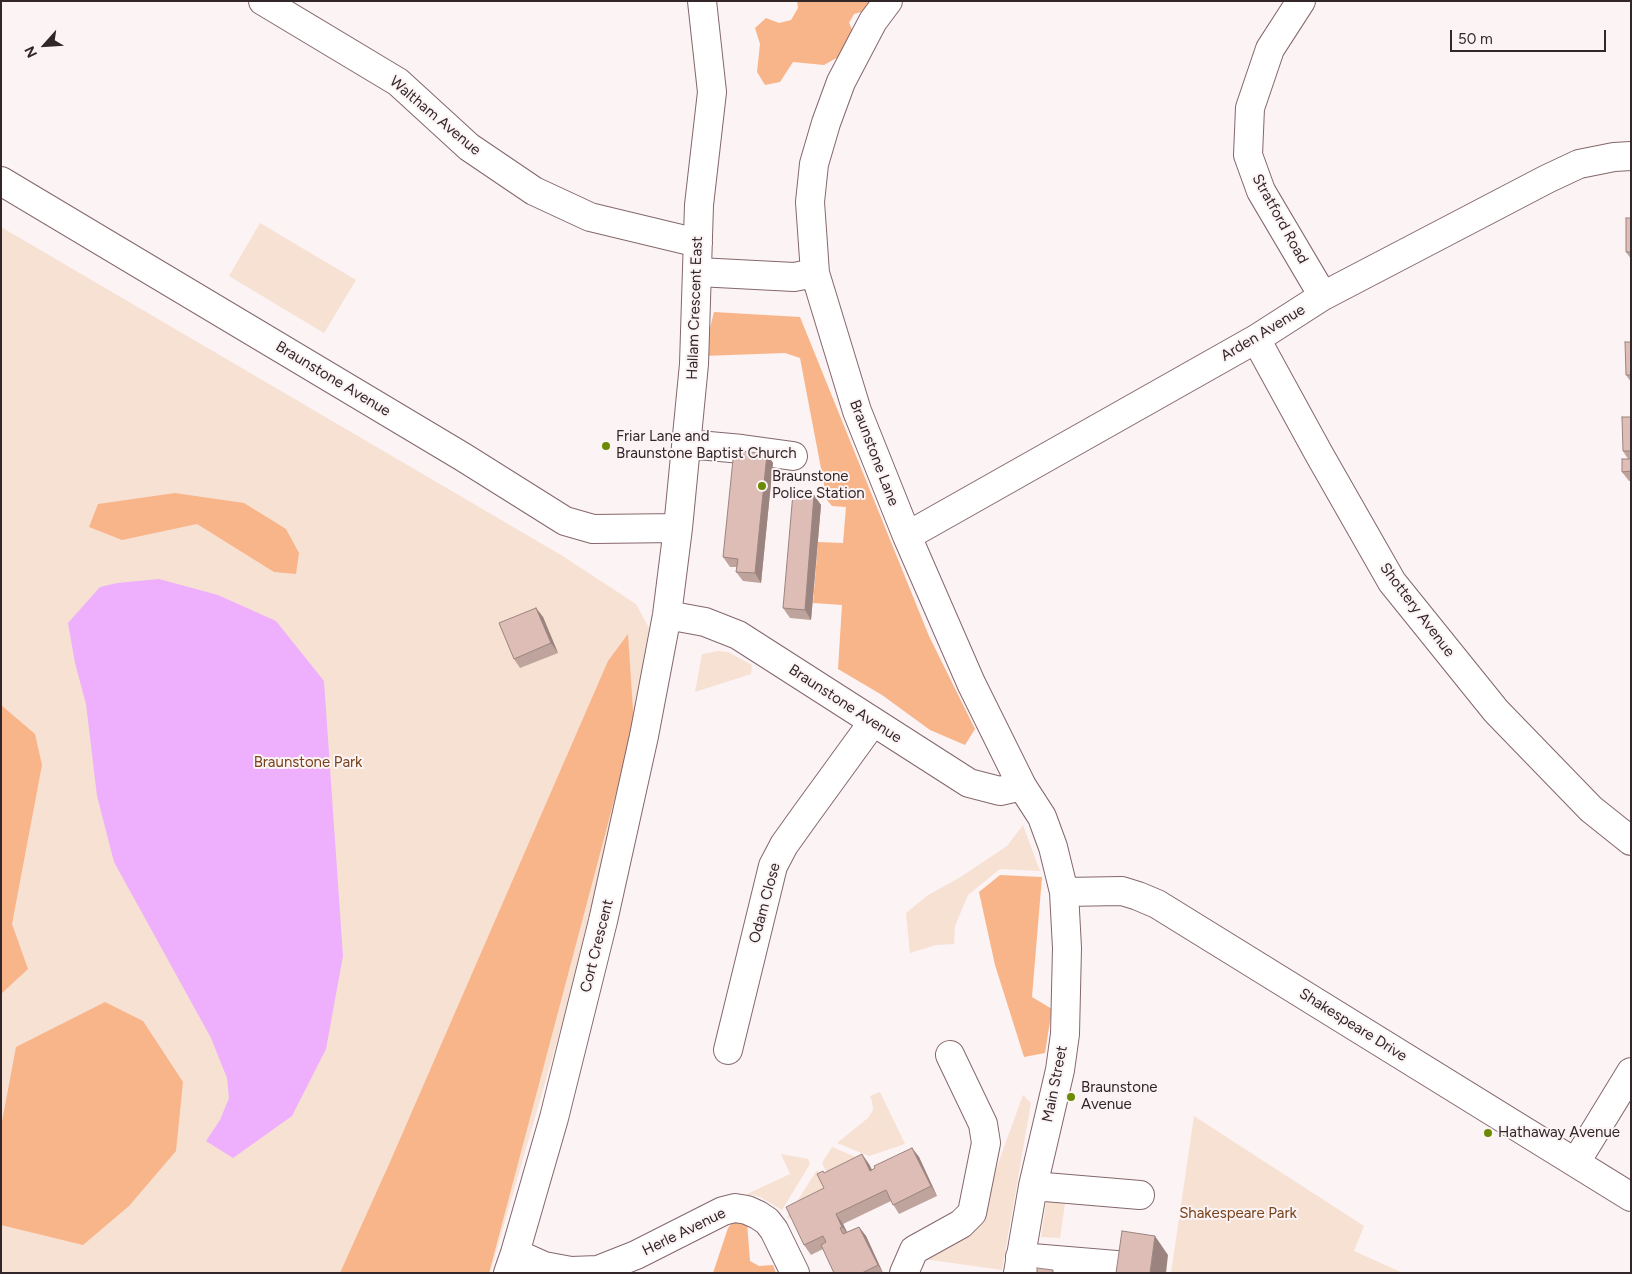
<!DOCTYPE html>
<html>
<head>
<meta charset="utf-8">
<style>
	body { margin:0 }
	#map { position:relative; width:1632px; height:1274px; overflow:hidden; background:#fbf3f4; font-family:Figtree,sans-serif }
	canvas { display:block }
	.frame { position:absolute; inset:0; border:2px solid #332628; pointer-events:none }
	.north { position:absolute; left:20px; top:20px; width:50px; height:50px; -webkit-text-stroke:4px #fbf3f4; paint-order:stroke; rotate:244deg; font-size:14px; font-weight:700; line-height:20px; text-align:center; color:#332628 }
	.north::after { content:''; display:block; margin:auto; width:18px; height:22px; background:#332628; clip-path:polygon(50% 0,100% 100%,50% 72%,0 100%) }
	.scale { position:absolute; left:1450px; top:30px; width:156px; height:22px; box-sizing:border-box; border:2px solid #332628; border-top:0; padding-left:6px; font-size:15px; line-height:18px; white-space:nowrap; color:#332628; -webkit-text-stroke:4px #fbf3f4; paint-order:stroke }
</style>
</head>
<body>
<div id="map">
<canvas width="1632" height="1274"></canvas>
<div class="frame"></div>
<div class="north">N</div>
<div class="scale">50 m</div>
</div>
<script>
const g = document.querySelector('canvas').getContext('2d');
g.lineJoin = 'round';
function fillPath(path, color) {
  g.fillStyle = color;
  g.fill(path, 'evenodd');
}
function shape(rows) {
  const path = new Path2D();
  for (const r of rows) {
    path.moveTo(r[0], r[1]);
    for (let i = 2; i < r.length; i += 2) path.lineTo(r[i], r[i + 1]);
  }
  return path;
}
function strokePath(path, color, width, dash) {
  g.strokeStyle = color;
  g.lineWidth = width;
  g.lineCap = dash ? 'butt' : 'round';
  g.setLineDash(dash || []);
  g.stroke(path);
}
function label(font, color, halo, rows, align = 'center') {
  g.font = font + ' Figtree,sans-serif';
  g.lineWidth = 4;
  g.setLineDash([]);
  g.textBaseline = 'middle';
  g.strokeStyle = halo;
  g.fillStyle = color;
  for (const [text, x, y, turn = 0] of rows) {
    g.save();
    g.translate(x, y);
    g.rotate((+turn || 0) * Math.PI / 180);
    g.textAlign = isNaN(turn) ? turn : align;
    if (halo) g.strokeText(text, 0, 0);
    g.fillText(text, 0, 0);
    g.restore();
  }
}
const green = shape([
	[260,223,356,280,324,333,229,276],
	[1,227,561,555,636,604,649,628,634,725,569,1000,490,1273,1,1273],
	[718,651,728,652,752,665,751,674,695,692,702,654],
	[1023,825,1040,871,1000,869,968,895,955,926,954,944,936,945,910,953,906,913,928,895,959,878,1007,846],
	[880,1092,905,1144,869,1156,837,1143,868,1118,873,1110,872,1101,870,1096],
	[1023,1095,1031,1103,1002,1270,924,1259,967,1237,978,1219],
	[1194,1116,1364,1226,1354,1251,1403,1273,1171,1273],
	[832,1147,863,1160,831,1182,822,1163],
	[781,1154,808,1159,810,1164,782,1210,760,1197,753,1195,745,1195,790,1174],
	[817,1170,831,1198,788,1219,787,1217],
	[1047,1197,1066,1197,1060,1238,1041,1237]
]);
const forest = shape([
	[797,1,877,1,872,9,854,14,849,23,855,35,847,52,824,65,793,62,780,82,765,85,757,72,760,44,755,28,766,18,779,23,791,20,798,8],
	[714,312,800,317,929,636,975,729,965,745,930,730,882,695,838,669,842,605,813,603,818,542,843,543,846,507,832,506,827,500,800,358,785,353,703,356],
	[175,493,244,503,286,529,299,553,296,574,274,572,197,524,122,540,89,527,98,504],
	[628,634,634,725,489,1273,340,1273,390,1162,608,661],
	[1,705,35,734,42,765,12,924,28,969,1,994],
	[1000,875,1042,877,1032,997,1052,1009,1045,1053,1024,1057,995,965,979,892],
	[105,1002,143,1021,183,1082,176,1151,129,1206,83,1245,1,1225,1,1127,16,1047],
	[734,1220,747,1222,750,1261,759,1266,773,1265,776,1273,713,1273,728,1228]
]);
const water = shape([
	[159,579,218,595,276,621,324,681,343,956,326,1049,292,1116,233,1158,206,1141,220,1120,229,1098,227,1078,211,1038,114,862,97,796,86,704,75,663,68,623,100,587,117,583]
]);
const minor = shape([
	[263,1,398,82,469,147,534,191,590,217,698,243],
	[888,1,873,21,841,82,826,123,814,164,810,202,815,273,857,411,907,536,971,683,1022,786,1042,817,1053,847,1064,892,1067,948,1065,1034,1060,1070,1033,1186,1018,1273],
	[1301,1,1270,49,1250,108,1248,155,1261,191,1323,296],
	[1,181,463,457,565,521,593,529,678,528],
	[698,272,794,277,815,273],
	[1256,339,1319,454,1392,582,1496,711,1591,809,1631,841],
	[687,444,742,449,793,456],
	[907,536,1256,339,1323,296,1547,179,1579,164,1614,157,1631,156],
	[667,615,705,622,738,635,969,783,1000,791,1022,786],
	[1064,892,1122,891,1138,896,1157,904,1631,1197],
	[728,1050,773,866,784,845,804,817,873,722],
	[1576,1162,1631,1072],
	[1033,1186,1140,1195],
	[515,1253,544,1266,571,1271,598,1270,636,1255,723,1211,735,1208,747,1210,758,1215,767,1221,774,1230,795,1273],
	[1020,1257,1128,1266],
	[508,1273,515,1253,554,1118,603,921,644,736,667,615,678,528,694,364,699,205,712,92,702,1],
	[904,1273,914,1250,961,1224,972,1213,986,1143,983,1124,950,1055]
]);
const wall = shape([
	[1631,218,1631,259,1626,252],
	[1631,342,1631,382,1626,375],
	[1631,417,1631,481,1629,481,1622,472,1628,459,1623,451],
	[767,454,773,463,761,583,743,581,736,572,737,567,730,567,723,557],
	[814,495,821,505,811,620,790,618,783,608],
	[536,608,543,617,558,653,520,668,514,659],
	[912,1148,919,1157,937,1196,899,1214,891,1201,843,1224,847,1232,859,1227,866,1236,883,1273,834,1273,823,1249,811,1255,804,1245,824,1188,824,1173,869,1164,872,1170]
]);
const shadedWall = shape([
	[767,454,773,463,761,583,755,573],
	[814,495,821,505,811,620,805,610],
	[536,608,543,617,558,653,551,643],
	[912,1148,919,1157,937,1196,931,1186],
	[862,1154,869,1164,877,1180,870,1171],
	[836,1214,843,1224,849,1236,842,1227],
	[859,1227,866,1236,883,1273,878,1265],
	[1155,1236,1168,1255,1166,1273,1150,1273]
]);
const building = shape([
	[1626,218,1631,218,1631,252,1626,252,1626,218],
	[1625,342,1631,342,1631,375,1626,375,1625,342],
	[1622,417,1631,417,1631,451,1623,451,1622,417],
	[734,450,767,454,755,573,736,572,738,559,723,557,734,450],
	[1622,459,1631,459,1631,471,1622,472,1622,459],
	[793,493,814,495,805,610,783,608,793,493],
	[536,608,551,643,514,659,499,623,536,608],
	[912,1148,931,1186,893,1205,886,1190,836,1214,842,1227,840,1228,843,1234,859,1227,878,1265,862,1273,834,1273,821,1245,826,1242,823,1236,804,1245,786,1207,824,1188,817,1174,823,1171,824,1173,862,1154,870,1171,875,1168,874,1166,912,1148],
	[1122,1231,1155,1236,1150,1273,1116,1273,1122,1231],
	[1037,1268,1053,1270,1053,1273,1037,1273,1037,1268]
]);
const markers = [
	[606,446,5,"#6d8a04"],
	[762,486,5,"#6d8a04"],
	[1071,1097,5,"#6d8a04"],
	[1488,1133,5,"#6d8a04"]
];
const streetNames = [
	["Waltham Avenue",435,116,40],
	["Stratford Road",1280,219,61],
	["Hallam Crescent East",695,308,-88],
	["Arden Avenue",1263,333,-31],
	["Braunstone Avenue",333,379,31],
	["Braunstone Lane",874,453,69],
	["Shottery Avenue",1417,610,53],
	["Braunstone Avenue",845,704,33],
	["Odam Close",765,903,-75],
	["Cort Crescent",597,946,-76],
	["Shakespeare Drive",1353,1025,32],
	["Main Street",1055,1084,-79],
	["Herle Avenue",684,1232,-26]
];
const poiNames = [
	["Friar Lane and",616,437],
	["Braunstone Baptist Church",616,454],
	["Braunstone",772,477],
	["Police Station",772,494],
	["Braunstone",1081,1088],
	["Avenue",1081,1105],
	["Hathaway Avenue",1498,1133]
];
const parkNames = [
	["Braunstone Park",308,763],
	["Shakespeare Park",1238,1214]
];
fillPath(green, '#f7e1d3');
fillPath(forest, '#f9b58a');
fillPath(water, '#eeb0fc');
strokePath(minor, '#85676c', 30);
strokePath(minor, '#fff', 28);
fillPath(wall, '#bfa39d');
fillPath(shadedWall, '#9b847f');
fillPath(building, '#debdb6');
strokePath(building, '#9b847f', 1);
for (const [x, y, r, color] of markers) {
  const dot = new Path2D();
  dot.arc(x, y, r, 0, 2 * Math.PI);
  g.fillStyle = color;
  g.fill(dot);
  strokePath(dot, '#fbf3f4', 2);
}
label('15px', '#332628', '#fbf3f4', streetNames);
label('15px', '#332628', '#fbf3f4', poiNames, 'left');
label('15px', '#79431c', '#fbf3f4', parkNames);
</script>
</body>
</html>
